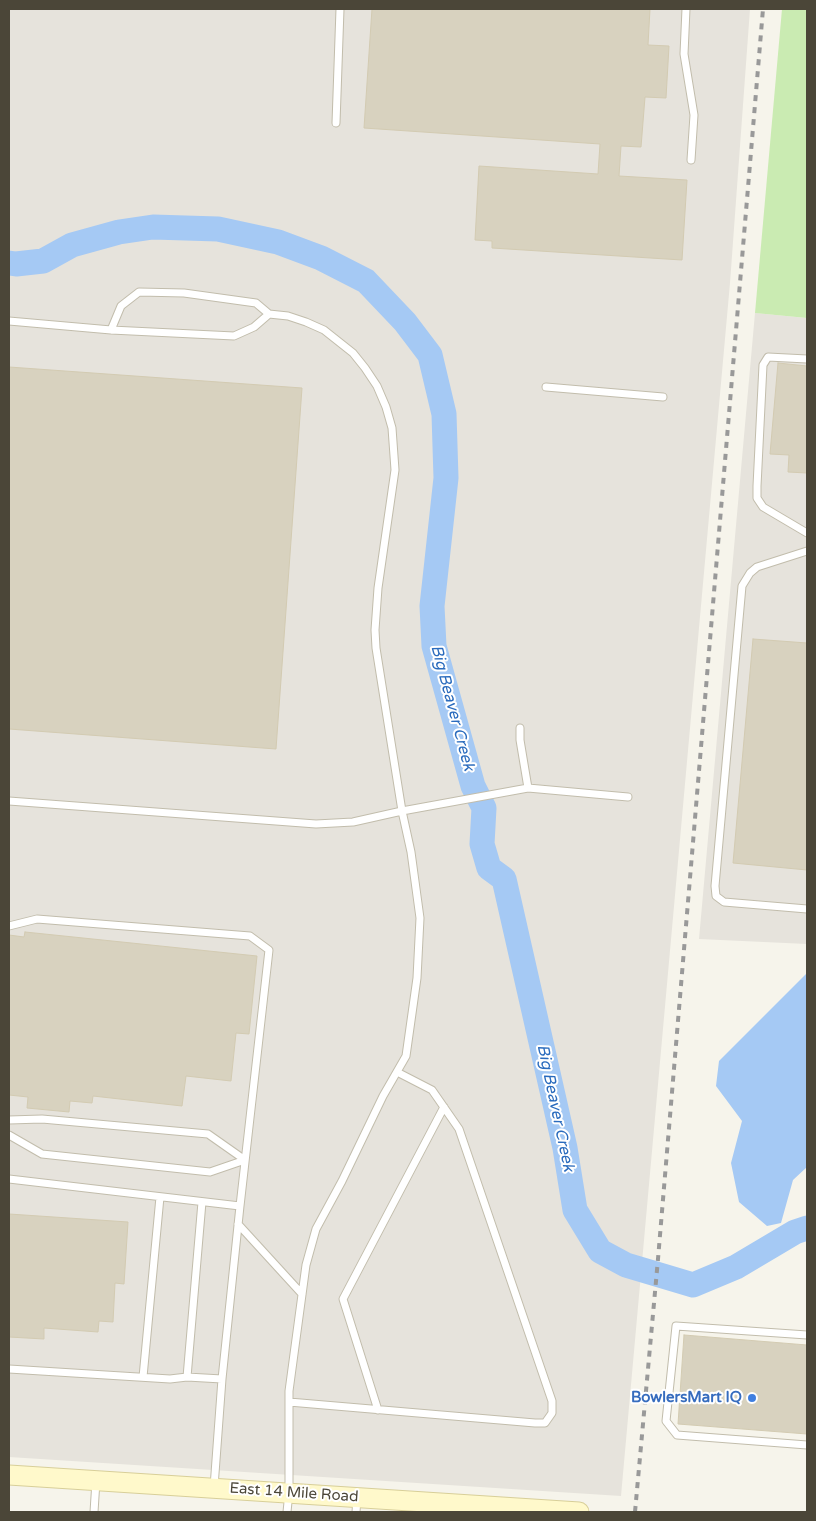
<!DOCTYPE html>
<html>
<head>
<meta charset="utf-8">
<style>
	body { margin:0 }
	#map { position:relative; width:816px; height:1521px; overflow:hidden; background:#f6f4eb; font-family:"Varela Round",sans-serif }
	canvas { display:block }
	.frame { position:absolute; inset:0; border:10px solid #4b4638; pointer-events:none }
</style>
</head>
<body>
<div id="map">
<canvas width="816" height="1521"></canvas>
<div class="frame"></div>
</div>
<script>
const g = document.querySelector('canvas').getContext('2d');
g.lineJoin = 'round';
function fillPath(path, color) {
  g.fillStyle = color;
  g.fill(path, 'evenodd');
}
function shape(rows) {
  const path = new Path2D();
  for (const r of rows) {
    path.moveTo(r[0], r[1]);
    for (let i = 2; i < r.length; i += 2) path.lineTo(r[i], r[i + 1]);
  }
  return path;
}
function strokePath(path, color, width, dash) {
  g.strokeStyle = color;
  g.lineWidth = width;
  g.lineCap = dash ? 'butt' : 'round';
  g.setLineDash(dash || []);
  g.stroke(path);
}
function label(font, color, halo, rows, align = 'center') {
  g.font = font + ' "Varela Round",sans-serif';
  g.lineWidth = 4;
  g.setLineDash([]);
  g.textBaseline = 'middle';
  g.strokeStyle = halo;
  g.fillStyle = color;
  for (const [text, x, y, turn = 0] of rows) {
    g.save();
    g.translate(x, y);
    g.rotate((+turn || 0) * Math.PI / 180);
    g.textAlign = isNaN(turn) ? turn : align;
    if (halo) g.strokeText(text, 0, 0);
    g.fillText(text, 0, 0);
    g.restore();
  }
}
const industrial = shape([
	[9,9,750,9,730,283,621,1496,9,1457],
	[755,313,807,318,807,944,699,939]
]);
const green = shape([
	[782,9,807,9,807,318,755,313]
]);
const water = shape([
	[807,973,807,1167,793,1180,781,1223,767,1226,739,1202,731,1163,742,1121,716,1086,719,1061]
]);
const river = shape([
	[9,263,16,264,43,261,72,245,119,232,153,227,218,229,278,242,321,258,366,281,405,322,430,355,444,414,446,478,432,606,434,646,473,786,484,808,482,844,489,868,504,879,565,1148,575,1210,600,1251,626,1265,693,1285,736,1267,795,1232,807,1228]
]);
const building = shape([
	[372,9,650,9,648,45,669,46,666,98,645,97,641,147,621,146,619,176,687,180,682,260,492,248,492,241,475,240,479,166,598,174,600,144,364,128,372,9],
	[778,363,807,366,807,473,788,472,789,455,770,454,778,363],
	[9,367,302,388,276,749,9,729,9,367],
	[753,639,807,643,807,870,733,863,753,639],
	[25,932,257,956,249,1034,236,1033,231,1081,186,1076,182,1106,93,1096,92,1103,70,1101,69,1112,27,1108,28,1097,9,1095,9,935,24,937,25,932],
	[9,1214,128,1222,124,1284,115,1283,113,1322,99,1321,98,1332,44,1328,44,1339,9,1337,9,1214],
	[684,1335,807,1345,807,1434,678,1424,684,1335]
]);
const lane = shape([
	[686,9,684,54,694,115,691,160],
	[336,123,340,9],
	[9,321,111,330,234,336,254,327,269,314,288,316,306,322,324,330,353,353,365,368,377,386,386,407,392,428,395,470,378,588,375,630,376,648,402,811,411,852,420,918,417,978,406,1056,383,1096,342,1181,316,1229,306,1265,289,1391,289,1492,287,1512],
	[111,330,121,306,139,292,184,293,256,303,269,314],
	[807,359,768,357,763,365,757,486,757,498,763,507,807,533],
	[546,387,663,397],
	[807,551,757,567,750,573,742,586,715,886,716,896,724,902,807,909],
	[520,728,520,740,528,788],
	[9,801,316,824,353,822,402,811,528,788,628,797],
	[9,926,37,919,250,936,269,950,240,1206],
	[9,1120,42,1119,208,1134,245,1160],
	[9,1135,42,1154,210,1172,245,1160],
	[9,1179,240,1206,222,1379,214,1487],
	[238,1224,302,1294],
	[807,1335,676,1326,666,1421,677,1435,807,1445],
	[9,1369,170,1379,187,1377,222,1379],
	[143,1377,160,1197],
	[187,1377,202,1202],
	[289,1402,535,1423,545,1423,552,1413,552,1401,459,1129,432,1090,397,1072],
	[378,1410,343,1299,444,1107],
	[94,1512,96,1481],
	[356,1512,357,1498]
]);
const secondary = shape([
	[9,1475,579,1512]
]);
const rail = shape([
	[635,1512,658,1259,763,9]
]);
const markers = [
	[752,1398,5,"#3f7fe0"]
];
const shopNames = [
	["BowlersMart IQ",742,1398]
];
const streetNames = [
	["East 14 Mile Road",294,1493,4]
];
const waterNames = [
	["Big Beaver Creek",452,708,75],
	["Big Beaver Creek",555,1108,78]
];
fillPath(industrial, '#e6e3dc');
fillPath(green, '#caebb2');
fillPath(water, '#a5c9f4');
strokePath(river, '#a5c9f4', 25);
fillPath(building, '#d8d2bf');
strokePath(building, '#d3cbb2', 1);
strokePath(lane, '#c2bdac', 9);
strokePath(secondary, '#d8cf99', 21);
strokePath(lane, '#fff', 7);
strokePath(secondary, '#fff9cb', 19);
strokePath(rail, '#999', 4, [6, 6]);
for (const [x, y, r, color] of markers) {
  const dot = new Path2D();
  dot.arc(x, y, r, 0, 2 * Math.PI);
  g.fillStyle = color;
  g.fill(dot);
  strokePath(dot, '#fff', 2);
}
label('bold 15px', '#366cbe', '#fff', shopNames, 'right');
label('15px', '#4b4638', '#fff', streetNames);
label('italic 16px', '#2a6bbd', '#fff', waterNames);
</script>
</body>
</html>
